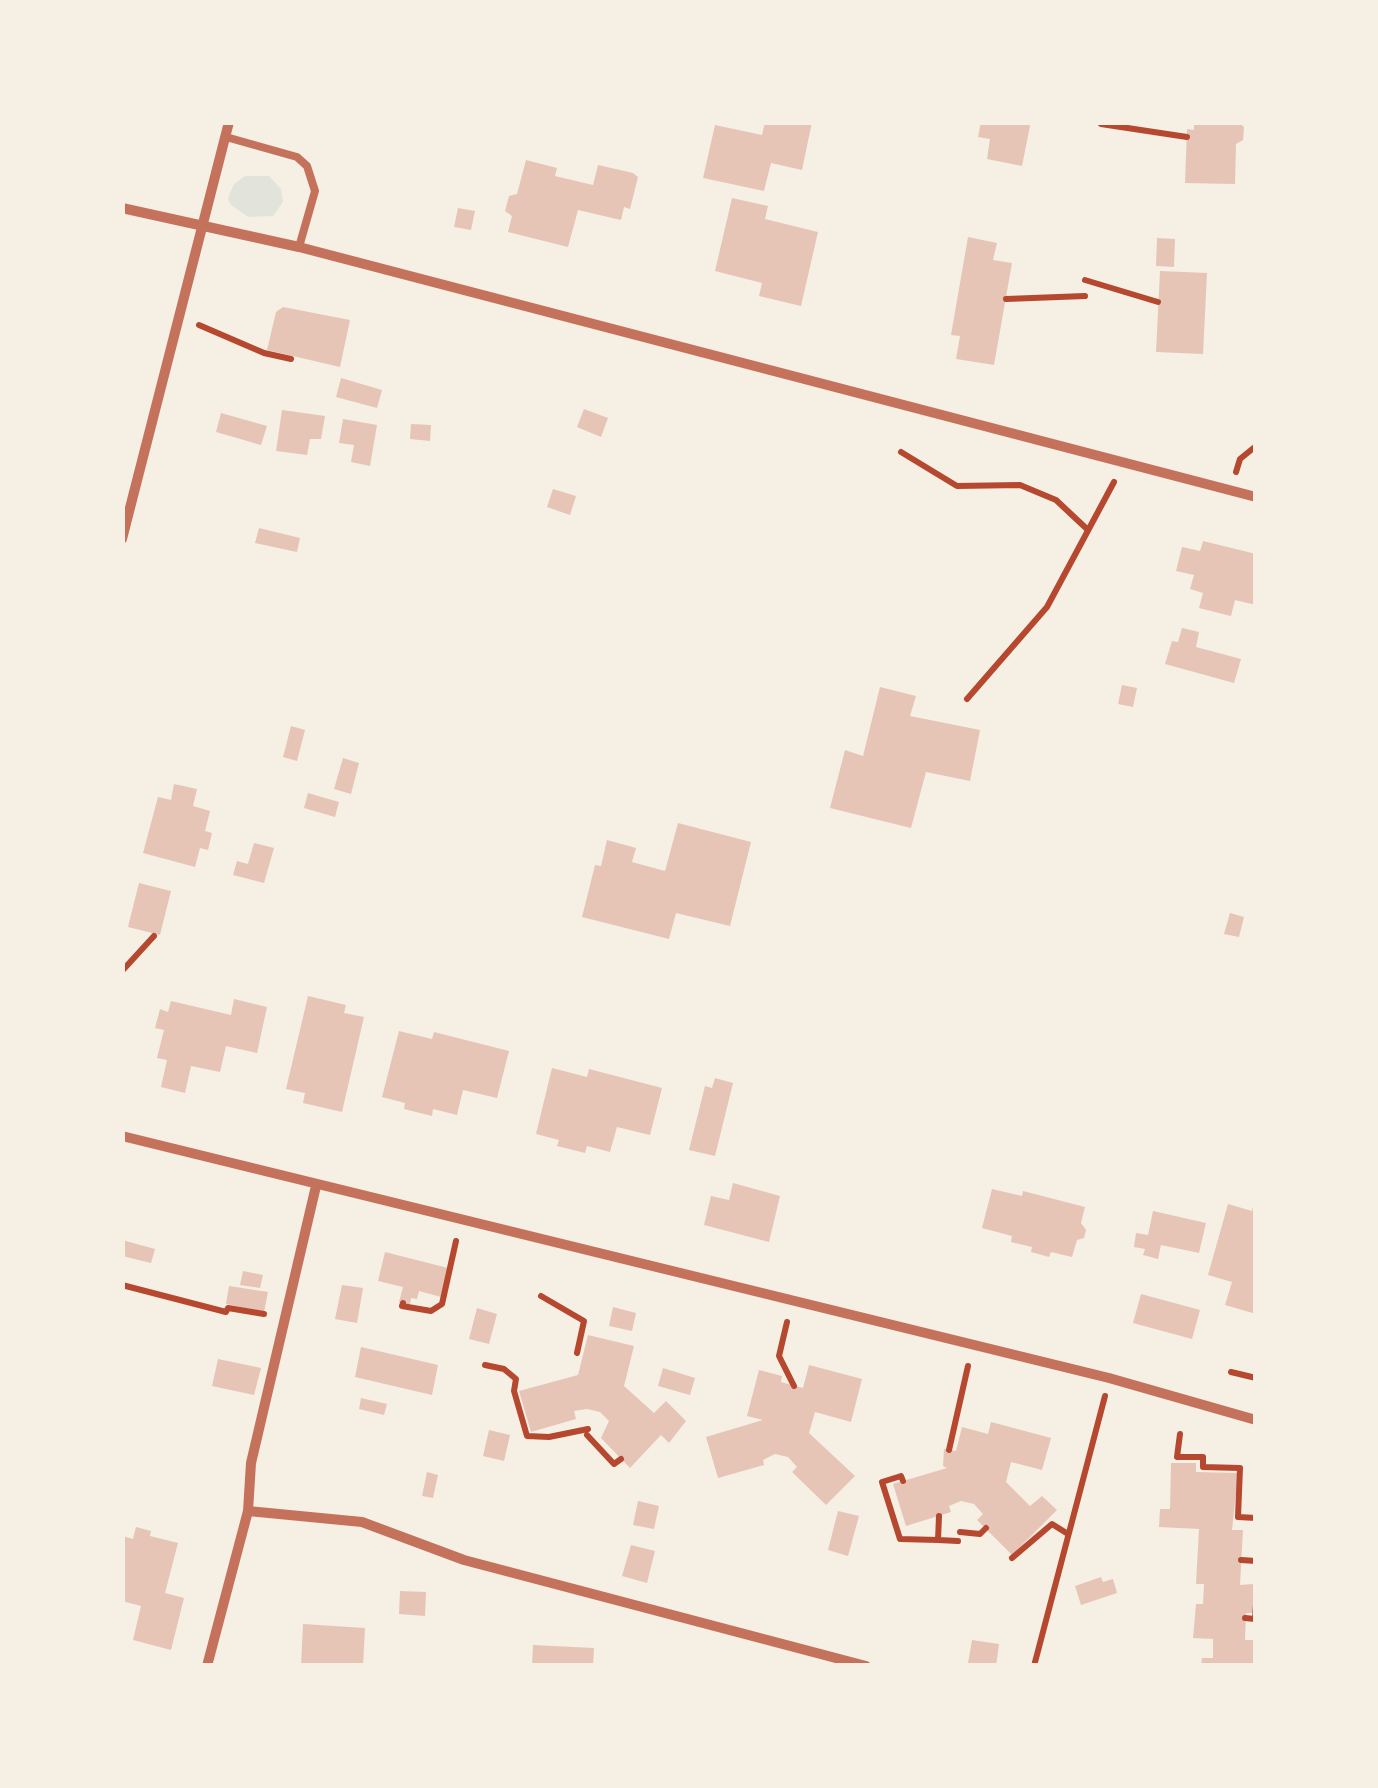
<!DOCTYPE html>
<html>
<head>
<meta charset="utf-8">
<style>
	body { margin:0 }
	#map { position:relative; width:1378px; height:1788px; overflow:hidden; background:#f6efe4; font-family:Cabin,sans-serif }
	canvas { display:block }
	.frame { position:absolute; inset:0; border:125px solid #f6efe4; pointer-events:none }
</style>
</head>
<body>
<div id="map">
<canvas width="1378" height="1788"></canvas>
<div class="frame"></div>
</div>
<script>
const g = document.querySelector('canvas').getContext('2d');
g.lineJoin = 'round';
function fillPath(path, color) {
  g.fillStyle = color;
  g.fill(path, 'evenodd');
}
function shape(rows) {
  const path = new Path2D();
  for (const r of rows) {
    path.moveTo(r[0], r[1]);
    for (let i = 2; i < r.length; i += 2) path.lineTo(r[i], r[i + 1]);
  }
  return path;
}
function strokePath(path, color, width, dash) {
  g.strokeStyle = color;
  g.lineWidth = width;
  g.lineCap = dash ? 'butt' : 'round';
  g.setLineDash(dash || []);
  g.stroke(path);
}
const green = shape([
	[245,176,269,176,281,189,283,202,273,216,248,217,230,204,228,198,234,184]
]);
const building = shape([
	[765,122,812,122,802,170,771,163,764,191,703,178,715,125,762,135],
	[981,122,1026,122,1030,126,1022,166,987,159,990,139,978,137],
	[1194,122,1239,122,1244,127,1243,140,1236,144,1235,184,1185,183,1187,129,1194,130],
	[526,160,557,168,555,176,593,185,598,165,633,173,638,177,630,209,624,207,621,220,578,210,568,247,508,232,512,216,505,211,509,196,517,194],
	[732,198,768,206,765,219,818,232,801,306,759,296,762,283,715,271],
	[458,208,475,211,471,230,454,227],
	[968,237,997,243,993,260,1012,263,994,365,956,359,960,336,951,335],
	[1157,238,1175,239,1174,267,1156,266],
	[1160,271,1207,273,1203,354,1156,352],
	[283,307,350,320,340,367,267,350,276,312],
	[341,378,382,390,377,408,336,397],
	[584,409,608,418,601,437,577,427],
	[282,410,325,416,321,439,310,439,307,455,276,451],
	[221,413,267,426,261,445,216,432],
	[343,419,377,425,370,466,351,462,354,445,339,443],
	[411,424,431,425,430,441,410,439],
	[553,489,576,496,570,515,547,507],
	[259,528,300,538,297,552,255,543],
	[1203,541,1256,554,1256,605,1235,600,1231,616,1199,608,1203,593,1190,589,1194,575,1176,571,1182,547,1200,551],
	[1182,628,1199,632,1196,647,1241,659,1234,683,1165,664,1172,641,1178,642],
	[1122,685,1137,688,1133,707,1118,704],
	[880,687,916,696,910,716,980,730,970,781,926,772,911,828,830,808,845,750,863,756],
	[291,726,305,730,297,761,283,757],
	[343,758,359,763,351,794,334,789],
	[174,784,197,789,193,806,210,811,205,831,212,833,208,850,200,848,195,867,143,853,158,797,171,800],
	[308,793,339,802,335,817,304,808],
	[678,823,751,842,730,926,676,913,669,939,582,917,595,865,601,866,607,840,636,848,632,862,665,871],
	[254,843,274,848,264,883,233,875,237,861,248,864],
	[139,883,171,891,160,935,128,927],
	[1230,913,1244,917,1239,937,1224,934],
	[308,996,346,1005,344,1013,364,1017,342,1112,303,1103,305,1093,286,1089],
	[234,999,267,1007,257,1053,226,1046,220,1072,191,1066,185,1093,161,1087,167,1060,157,1058,164,1030,155,1028,160,1009,168,1012,171,1001,231,1015],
	[399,1031,432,1039,434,1032,509,1051,497,1098,463,1090,457,1115,433,1109,432,1116,404,1109,405,1103,382,1097],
	[552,1068,587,1077,589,1069,662,1088,650,1135,617,1127,610,1152,587,1146,585,1153,557,1146,559,1140,536,1134],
	[715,1078,733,1083,715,1156,689,1150,705,1086,712,1088],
	[733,1183,780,1196,769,1242,704,1225,711,1196,729,1200],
	[992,1189,1022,1196,1023,1191,1085,1207,1081,1223,1086,1230,1084,1238,1077,1240,1072,1257,1051,1252,1049,1257,1031,1252,1032,1247,1011,1242,1012,1236,982,1228],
	[1254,1202,1256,1202,1256,1314,1225,1305,1232,1282,1208,1275,1228,1204,1252,1211],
	[1153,1211,1206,1223,1199,1253,1161,1245,1158,1259,1143,1255,1145,1249,1134,1247,1136,1233,1148,1235],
	[122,1240,155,1249,151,1263,122,1256],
	[385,1252,448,1268,441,1297,419,1291,417,1299,411,1298,410,1305,399,1302,403,1287,378,1281],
	[243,1271,263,1275,260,1288,240,1285],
	[342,1285,363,1288,357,1323,335,1319],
	[229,1286,268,1292,264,1312,226,1304],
	[1141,1294,1200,1310,1192,1339,1133,1323],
	[613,1307,636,1313,632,1331,609,1326],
	[477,1308,497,1314,489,1344,469,1339],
	[588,1335,634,1346,624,1386,654,1413,666,1401,686,1421,669,1443,661,1435,630,1468,601,1438,609,1421,600,1412,587,1409,574,1411,576,1419,531,1432,519,1391,578,1375],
	[361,1347,438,1365,432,1395,355,1377],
	[218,1359,261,1368,254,1395,212,1386],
	[809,1365,862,1379,851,1422,815,1412,809,1433,855,1476,826,1505,792,1472,797,1467,788,1457,775,1454,763,1460,764,1465,718,1478,706,1437,763,1420,747,1416,759,1370,782,1376,781,1382,803,1388],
	[663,1368,695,1378,690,1395,658,1386],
	[361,1398,387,1404,384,1415,359,1409],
	[991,1422,1051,1438,1042,1470,1011,1462,1006,1482,1030,1506,1042,1496,1057,1510,1012,1555,977,1520,983,1514,974,1504,961,1501,949,1506,951,1512,906,1526,893,1484,947,1468,943,1466,944,1449,956,1451,962,1427,988,1434],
	[489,1430,510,1435,504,1461,483,1456],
	[1171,1463,1196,1463,1196,1472,1238,1473,1232,1530,1243,1530,1240,1585,1253,1584,1253,1613,1246,1613,1245,1640,1256,1640,1256,1666,1201,1666,1202,1658,1213,1658,1213,1639,1193,1638,1196,1604,1203,1604,1204,1584,1196,1584,1199,1529,1159,1527,1160,1509,1170,1509],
	[427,1472,438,1475,433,1498,422,1496],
	[638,1501,659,1506,654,1529,633,1525],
	[838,1511,859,1516,848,1556,828,1550],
	[136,1527,151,1531,150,1536,178,1543,165,1593,184,1598,171,1650,133,1640,141,1606,122,1601,122,1536,133,1539],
	[631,1545,655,1551,647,1583,622,1576],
	[1101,1577,1103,1582,1113,1579,1117,1593,1081,1605,1075,1586],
	[400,1591,426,1592,425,1616,399,1614],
	[303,1624,365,1628,363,1666,301,1666],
	[972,1640,999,1644,996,1666,968,1663],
	[533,1645,594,1648,593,1666,532,1666]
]);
const path = shape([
	[1101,124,1187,137],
	[1085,280,1158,302],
	[1006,299,1085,296],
	[199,325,264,353,291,359],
	[901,452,957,486,1020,485,1056,500,1088,530],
	[1236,472,1240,459,1256,446],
	[967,699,1047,607,1114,482],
	[122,971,154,936],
	[122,1031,122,1040],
	[122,1285,226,1312,228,1308,264,1314],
	[541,1296,584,1321,577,1353],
	[403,1303,402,1306,431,1311,442,1304,456,1241],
	[787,1322,779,1356,794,1386],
	[485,1365,504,1369,516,1379,514,1391,527,1436,549,1437,588,1429],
	[1231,1372,1256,1378],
	[1180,1434,1177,1457,1203,1457,1203,1467,1240,1468,1238,1517,1256,1518],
	[587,1435,614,1464,621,1459],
	[949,1450,968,1366],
	[903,1481,901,1476,882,1482,900,1539,938,1540],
	[939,1516,938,1540,958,1541],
	[960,1532,980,1534,986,1528],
	[1012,1558,1052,1524,1068,1534],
	[1241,1560,1256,1561],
	[1245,1618,1255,1619,1256,1605],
	[1034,1666,1105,1396]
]);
const service = shape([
	[226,137,297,157,307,166,315,191,299,247]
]);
const minor = shape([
	[122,208,299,247,1256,497],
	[122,539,229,122],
	[122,1136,1109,1378,1256,1420],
	[248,1511,251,1463,316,1186],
	[207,1666,248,1511,362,1522,464,1560,866,1666]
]);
fillPath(green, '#e2e4dc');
fillPath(building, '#e6c5b7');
strokePath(path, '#b5482f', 6);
strokePath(service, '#c5725c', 8);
strokePath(minor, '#c5725c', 10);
</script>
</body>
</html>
